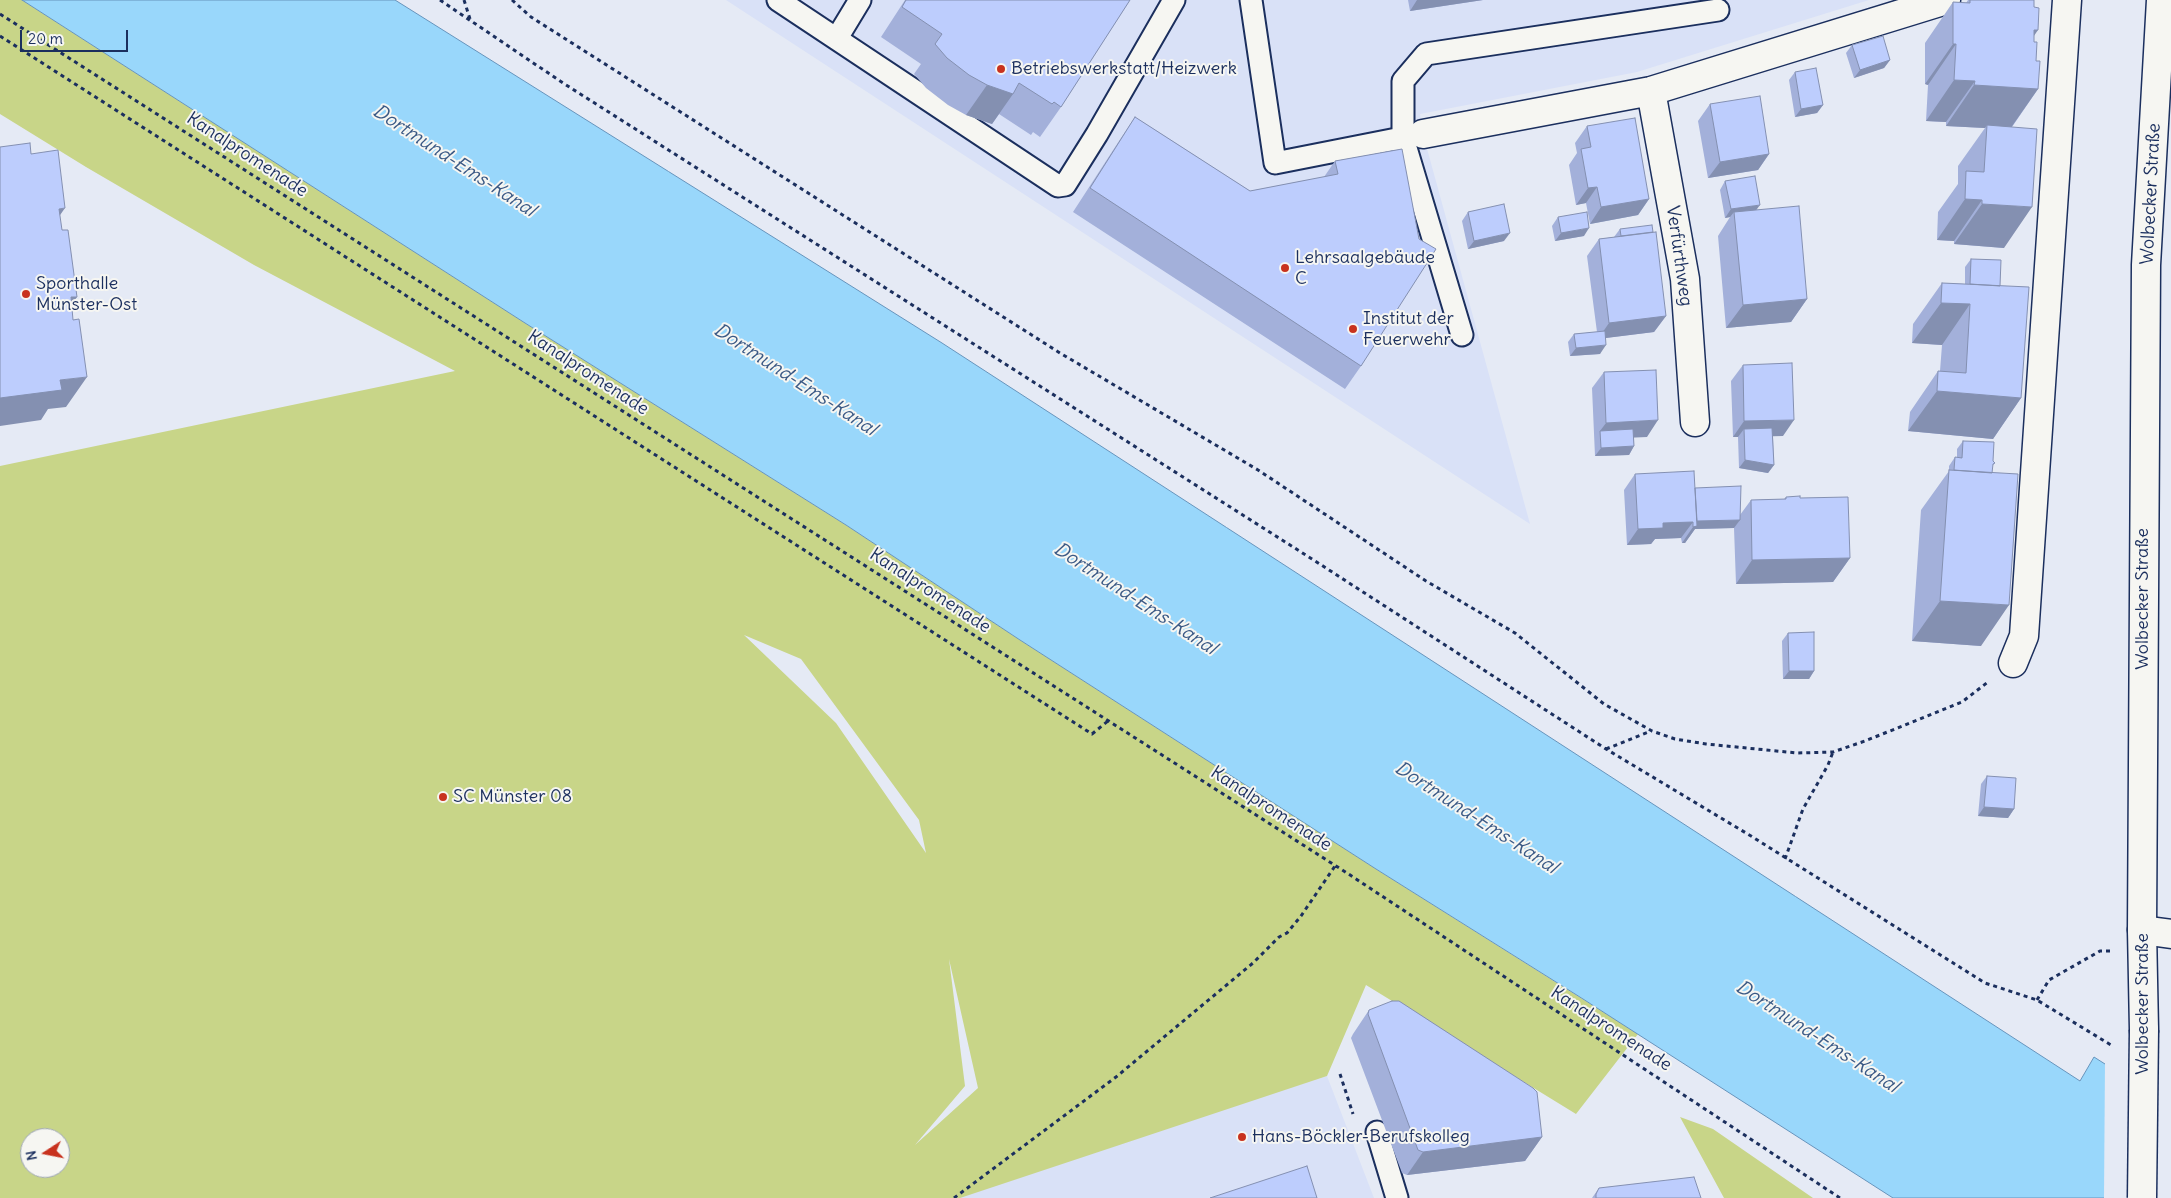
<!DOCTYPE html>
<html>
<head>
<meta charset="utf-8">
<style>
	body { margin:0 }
	#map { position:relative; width:2171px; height:1198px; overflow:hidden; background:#e5eaf5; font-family:Delius,sans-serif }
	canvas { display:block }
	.north { position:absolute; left:20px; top:1128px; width:50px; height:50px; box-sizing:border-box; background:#f6f6f2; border:1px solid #9ea6b7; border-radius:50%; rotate:259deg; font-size:14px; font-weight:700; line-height:20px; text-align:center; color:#1b2f5e }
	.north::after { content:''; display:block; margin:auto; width:18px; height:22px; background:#c8321e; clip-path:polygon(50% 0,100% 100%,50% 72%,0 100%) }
	.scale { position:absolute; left:20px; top:30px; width:108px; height:22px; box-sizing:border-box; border:2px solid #1b2f5e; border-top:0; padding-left:6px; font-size:15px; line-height:18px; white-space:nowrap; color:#1b2f5e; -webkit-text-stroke:4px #f6f6f2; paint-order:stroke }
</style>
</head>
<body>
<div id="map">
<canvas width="2171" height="1198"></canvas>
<div class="north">N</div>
<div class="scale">20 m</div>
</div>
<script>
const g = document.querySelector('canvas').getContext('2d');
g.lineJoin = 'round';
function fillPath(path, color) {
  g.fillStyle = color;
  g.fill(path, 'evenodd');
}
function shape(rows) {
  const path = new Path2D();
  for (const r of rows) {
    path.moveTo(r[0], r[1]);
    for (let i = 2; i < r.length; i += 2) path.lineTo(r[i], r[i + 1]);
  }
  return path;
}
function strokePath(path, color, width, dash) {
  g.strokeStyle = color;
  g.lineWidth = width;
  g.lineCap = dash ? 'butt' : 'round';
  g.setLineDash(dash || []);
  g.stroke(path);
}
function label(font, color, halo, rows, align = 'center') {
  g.font = font + ' Delius,sans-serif';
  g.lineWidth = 4;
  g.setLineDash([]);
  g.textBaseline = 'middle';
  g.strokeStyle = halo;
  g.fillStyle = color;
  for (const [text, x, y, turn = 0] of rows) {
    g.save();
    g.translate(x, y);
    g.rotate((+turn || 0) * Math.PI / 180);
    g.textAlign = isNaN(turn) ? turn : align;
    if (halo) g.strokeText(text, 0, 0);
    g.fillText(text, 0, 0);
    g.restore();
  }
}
const built = shape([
	[726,0,1869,0,1637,72,1420,114,1423,134,1530,524],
	[1327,1076,1374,1198,942,1198]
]);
const green = shape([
	[0,0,22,0,525,323,846,525,1020,640,1376,869,1638,1034,1576,1114,1366,985,1327,1076,960,1198,0,1198,0,466,455,371,254,265,86,167,0,114],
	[744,635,801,659,919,820,926,853,836,723],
	[949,959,978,1088,915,1145,965,1086],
	[30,1138,60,1138,60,1168,30,1168],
	[1680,1117,1713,1129,1813,1198,1724,1198]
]);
const water = shape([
	[22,0,395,0,942,343,2080,1081,2094,1057,2171,1106,2171,1198,1893,1198,1583,999,1376,869,1020,640,846,525,525,323,22,0]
]);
const pier = shape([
	[2105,1061,2171,1103,2171,1198,2104,1198]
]);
const path = shape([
	[440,0,563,83,1312,559,1606,749,1751,836,1985,983,2037,1000,2111,1045],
	[464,0,470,19],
	[512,0,531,17,1060,353,1258,470,1426,581,1515,633,1604,704,1652,731,1675,739,1706,744,1797,753,1833,752,1865,741,1962,702,1988,682],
	[0,14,1347,873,1840,1198],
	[0,36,1092,734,1108,721],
	[1606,749,1651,731],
	[1785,859,1803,809,1828,765,1833,752],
	[2037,1000,2049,980,2100,951,2110,951],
	[1340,1074,1353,1114],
	[954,1198,1116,1077,1253,963,1279,937,1287,933,1301,916,1335,866]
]);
const service = shape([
	[778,0,1058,186,1065,185,1097,134,1174,0],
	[1251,0,1275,163,1417,135],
	[837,38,860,0],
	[1462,335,1403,138,1403,81,1426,54,1718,10],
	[1377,1132,1397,1198]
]);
const minor = shape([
	[1651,91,1685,279,1695,422],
	[1423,134,1651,91,1946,0],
	[2013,663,2024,636,2067,0],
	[2142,930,2171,934]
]);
const secondary = shape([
	[2144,1030,2142,930,2146,265,2161,0]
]);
const secondaryBridge = shape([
	[2142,1198,2144,1030]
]);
const wall = shape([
	[905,0,1130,0,1061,107,1040,137,1033,132,1031,135,999,114,992,124,966,115,948,105,926,88,914,74,921,64,881,37],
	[1408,0,1483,0,1410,11],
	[1968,0,2034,0,2034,42,2038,89,2012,127,2004,248,1954,244,1954,241,1937,240,1938,212,1958,184,1958,166,1985,128,1946,126,1946,122,1926,121,1928,85,1925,84,1925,43,1953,2,1966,3],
	[1852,45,1890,60,1884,68,1854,78,1846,53],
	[1795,72,1823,105,1817,113,1795,117,1789,80],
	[1710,104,1769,154,1758,170,1708,178,1698,121],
	[1135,117,1250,191,1324,177,1335,161,1402,149,1361,366,1345,389,1073,212,1119,141],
	[1587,126,1649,199,1638,215,1590,224,1586,203,1576,205,1569,165,1577,153,1575,143],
	[1725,181,1757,210,1807,299,1791,322,1726,328,1718,236,1730,217,1725,218,1720,190],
	[1468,212,1504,241,1468,249,1462,221],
	[1558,217,1584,236,1555,241,1552,226],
	[1620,229,1666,316,1654,332,1605,338,1600,354,1570,356,1568,342,1574,334,1597,332,1587,256,1599,239,1614,237],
	[1971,259,2000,286,2021,398,1993,439,1908,431,1910,412,1938,371,1940,371,1942,345,1912,343,1913,324,1942,283,1965,284,1965,267],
	[1743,365,1783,436,1773,436,1774,465,1768,473,1739,468,1738,437,1733,437,1731,381],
	[1604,372,1647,437,1634,437,1634,446,1629,455,1595,456,1592,388],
	[1963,441,1995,463,1992,466,1981,646,1912,641,1921,510,1949,471,1949,466,1955,457,1957,458,1957,449],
	[1635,474,1695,488,1740,515,1751,500,1784,499,1786,497,1800,498,1850,558,1833,582,1736,584,1734,528,1695,529,1685,543,1682,543,1681,538,1655,539,1651,544,1627,545,1624,490],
	[1788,633,1814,671,1809,679,1783,679,1782,641],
	[1987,776,2014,809,2008,818,1978,816,1981,784],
	[1369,1010,1542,1137,1525,1161,1407,1175,1402,1173,1351,1038,1353,1034],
	[1599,1188,1701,1198,1592,1198]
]);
const shadedWall = shape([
	[1417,0,1483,0,1410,11],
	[2034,30,2038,30,2010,71],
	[1953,44,1956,44,1928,85,1925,84],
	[1890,60,1884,68,1854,78,1860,70],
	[1954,80,1975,81,1946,122,1926,121],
	[987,85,1013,94,992,124,966,115],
	[1974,85,2038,89,2010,129,1987,125,1985,128,1946,126],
	[1823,105,1817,113,1795,117,1801,109],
	[1769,154,1758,170,1708,178,1720,162],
	[1597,187,1586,203,1576,205,1588,188],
	[1649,199,1638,215,1590,224,1601,207],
	[1965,199,1982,200,1954,241,1937,240],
	[1982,204,2032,207,2004,248,1954,244],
	[1760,205,1754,213,1734,212,1730,217,1725,218,1731,209],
	[65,208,44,238,59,209],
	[1589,228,1584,236,1555,241,1561,233],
	[1510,233,1504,241,1468,249,1474,241],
	[71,297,77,297,55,327],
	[1807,299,1791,322,1726,328,1743,305],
	[1941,303,1970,304,1942,345,1912,343],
	[1666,316,1654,332,1598,339,1609,323],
	[1606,345,1600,354,1570,356,1576,348],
	[87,377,66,407,48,409,41,420,0,426,0,398,60,380],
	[1937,391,2021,398,1993,439,1908,431],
	[1658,420,1647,437,1601,439,1600,431,1594,439,1606,423],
	[1794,420,1783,436,1744,437,1744,429,1738,437,1733,437,1744,421],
	[1634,446,1629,455,1595,456,1601,448],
	[1745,460,1774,465,1768,473,1739,468],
	[1740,520,1734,528,1695,529,1685,543,1682,543,1693,527,1693,522,1681,538,1655,539,1651,544,1627,545,1638,529,1659,528,1663,523,1691,521],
	[1850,558,1833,582,1736,584,1752,560],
	[1940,601,2009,605,1981,646,1912,641],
	[1789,671,1814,671,1809,679,1783,679],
	[1984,807,2014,809,2008,818,1978,816],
	[1542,1137,1525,1161,1407,1175,1423,1152]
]);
const building = shape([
	[906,0,1130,0,1061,107,1054,102,1052,104,1019,83,1013,94,987,85,969,75,947,58,935,44,942,34,902,7,906,0],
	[1970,0,2034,0,2034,7,2039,8,2038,30,2034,30,2034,42,2037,42,2036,61,2040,61,2038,89,1974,85,1975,81,1954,80,1956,44,1953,44,1953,2,1970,3,1970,0],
	[1883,36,1890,60,1860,70,1852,45,1883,36],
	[1816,68,1823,105,1801,109,1795,72,1816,68],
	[1760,96,1769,154,1720,162,1710,104,1760,96],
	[1135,117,1250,191,1338,174,1335,161,1402,149,1419,239,1436,249,1361,366,1090,188,1135,117],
	[1635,118,1649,199,1601,207,1597,187,1588,188,1581,149,1591,147,1587,126,1635,118],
	[1987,125,2037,129,2032,207,1982,204,1982,200,1965,199,1966,171,1984,172,1987,125],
	[30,143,31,154,58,150,65,208,59,209,62,230,68,230,77,297,71,297,73,320,79,319,87,377,60,380,62,390,0,398,0,147,30,143],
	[1755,176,1760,205,1731,209,1725,181,1755,176],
	[1504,204,1510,233,1474,241,1468,212,1504,204],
	[1799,206,1807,299,1743,305,1734,212,1799,206],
	[1587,212,1589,228,1561,233,1558,217,1587,212],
	[1652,225,1653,232,1621,236,1620,229,1652,225],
	[1656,232,1666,316,1609,323,1599,239,1656,232],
	[1971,259,2001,260,2000,286,1970,284,1971,259],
	[1942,283,2029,287,2021,398,1937,391,1938,371,1966,373,1970,304,1941,303,1942,283],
	[1605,331,1606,345,1576,348,1574,334,1605,331],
	[1792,363,1794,420,1744,421,1743,365,1792,363],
	[1656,370,1658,420,1606,423,1604,372,1656,370],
	[1772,428,1774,465,1745,460,1744,429,1772,428],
	[1633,429,1634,446,1601,448,1600,431,1633,429],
	[1963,441,1994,442,1993,461,1995,463,1993,464,1992,473,1954,470,1955,457,1962,458,1963,441],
	[1949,470,2018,474,2009,605,1940,601,1949,470],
	[1694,471,1697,526,1693,527,1693,522,1663,523,1663,528,1638,529,1635,474,1694,471],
	[1741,486,1740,520,1697,521,1695,488,1741,486],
	[1800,496,1800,498,1848,497,1850,558,1752,560,1751,500,1786,499,1786,497,1800,496],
	[1814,632,1814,671,1789,671,1788,633,1814,632],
	[1987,776,2016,778,2014,809,1984,807,1987,776],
	[1392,1001,1399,1001,1533,1088,1537,1092,1542,1137,1423,1152,1418,1150,1368,1014,1369,1010,1392,1001],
	[1307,1166,1317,1198,1210,1198,1307,1166],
	[1694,1177,1701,1198,1596,1198,1596,1194,1599,1188,1694,1177]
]);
const markers = [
	[1001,69,5,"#c8321e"],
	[1285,268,5,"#c8321e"],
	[26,294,5,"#c8321e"],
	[1353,329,5,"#c8321e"],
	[443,797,5,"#c8321e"],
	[1242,1137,5,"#c8321e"]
];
const poiNames = [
	["Betriebswerkstatt/Heizwerk",1011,69],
	["Lehrsaalgebäude",1295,258],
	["C",1295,279],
	["Sporthalle",36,284],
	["Münster-Ost",36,305],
	["Institut der",1363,319],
	["Feuerwehr",1363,340],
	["SC Münster 08",453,797],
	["Hans-Böckler-Berufskolleg",1252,1137]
];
const streetNames = [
	["Kanalpromenade",247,155,33],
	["Wolbecker Straße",2151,194,-87],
	["Verfürthweg",1679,256,82],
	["Kanalpromenade",588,373,33],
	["Kanalpromenade",930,591,33],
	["Wolbecker Straße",2143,599,-90],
	["Kanalpromenade",1271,809,33],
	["Wolbecker Straße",2143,1004,-90],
	["Kanalpromenade",1611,1029,33]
];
const waterNames = [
	["Dortmund-Ems-Kanal",454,161,33],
	["Dortmund-Ems-Kanal",795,380,33],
	["Dortmund-Ems-Kanal",1135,599,33],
	["Dortmund-Ems-Kanal",1476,818,33],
	["Dortmund-Ems-Kanal",1817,1037,33]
];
fillPath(built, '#d9e1f7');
fillPath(green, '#c8d588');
fillPath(water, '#99d7fb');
strokePath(water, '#6794bc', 1);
fillPath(pier, '#e5eaf5');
strokePath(service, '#1b2f5e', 25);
strokePath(minor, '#1b2f5e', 31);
strokePath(secondary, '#1b2f5e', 31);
strokePath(path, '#1b2f5e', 3, [4, 4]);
strokePath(service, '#f6f6f2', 21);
strokePath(minor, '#f6f6f2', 28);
strokePath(secondary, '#f6f6f2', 28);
strokePath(secondaryBridge, '#1b2f5e', 31, []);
strokePath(secondaryBridge, '#f6f6f2', 28);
fillPath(wall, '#a3b0da');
fillPath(shadedWall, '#8490b1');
fillPath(building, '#bdcdfd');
strokePath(building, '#8490b1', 1);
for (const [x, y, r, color] of markers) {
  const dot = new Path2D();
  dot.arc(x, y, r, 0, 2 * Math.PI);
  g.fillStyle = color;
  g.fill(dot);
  strokePath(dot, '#f6f6f2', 2);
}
label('18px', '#1b2f5e', '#f6f6f2', poiNames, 'left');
label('18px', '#1b2f5e', '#f6f6f2', streetNames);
label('italic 19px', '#3a5985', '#f6f6f2', waterNames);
</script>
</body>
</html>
